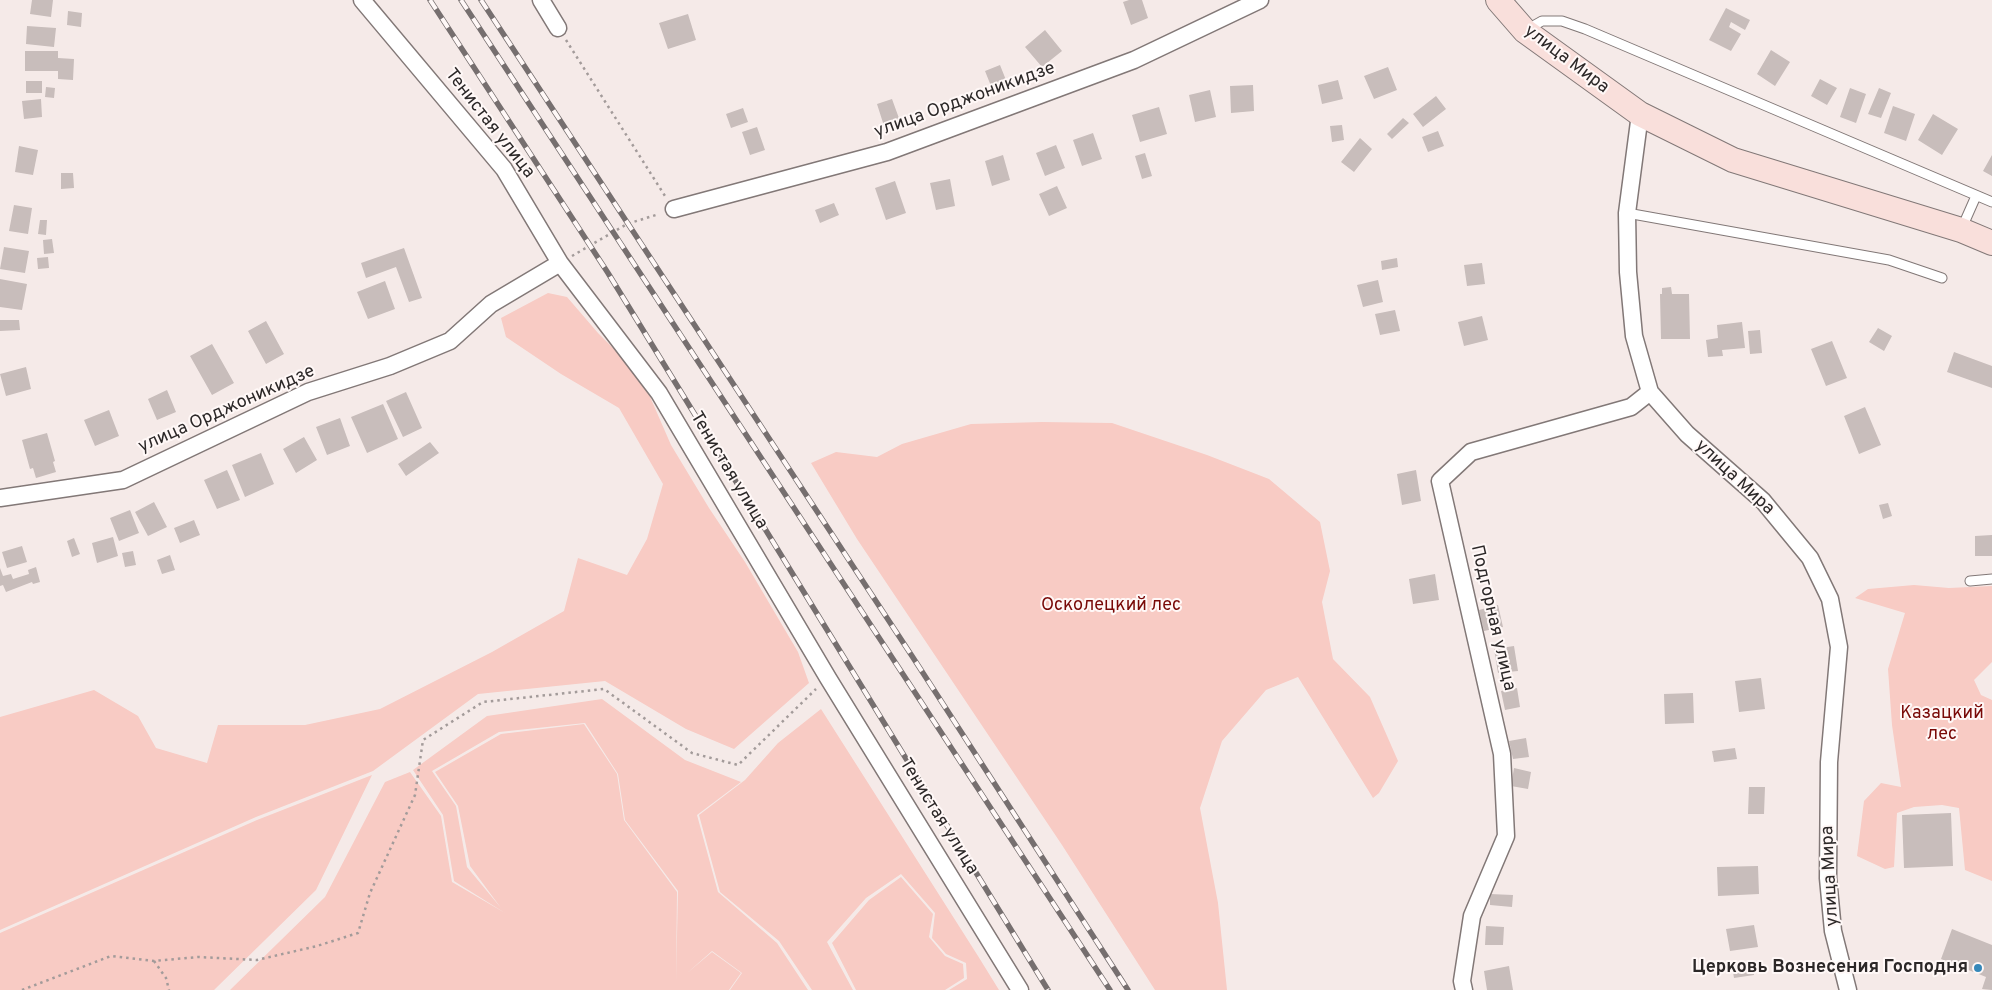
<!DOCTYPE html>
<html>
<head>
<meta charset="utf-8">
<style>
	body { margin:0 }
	canvas { display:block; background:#f5eae8 }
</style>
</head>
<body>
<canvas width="1992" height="990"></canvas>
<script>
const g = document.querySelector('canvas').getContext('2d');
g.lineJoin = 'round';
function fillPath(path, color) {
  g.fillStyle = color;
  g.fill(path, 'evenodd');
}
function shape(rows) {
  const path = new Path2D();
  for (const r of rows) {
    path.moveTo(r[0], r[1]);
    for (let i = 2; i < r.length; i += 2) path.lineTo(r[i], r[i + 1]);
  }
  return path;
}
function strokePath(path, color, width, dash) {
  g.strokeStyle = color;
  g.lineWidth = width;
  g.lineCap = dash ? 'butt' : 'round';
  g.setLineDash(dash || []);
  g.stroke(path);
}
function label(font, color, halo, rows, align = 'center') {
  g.font = font + ' Overpass,sans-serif';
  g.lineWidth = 4;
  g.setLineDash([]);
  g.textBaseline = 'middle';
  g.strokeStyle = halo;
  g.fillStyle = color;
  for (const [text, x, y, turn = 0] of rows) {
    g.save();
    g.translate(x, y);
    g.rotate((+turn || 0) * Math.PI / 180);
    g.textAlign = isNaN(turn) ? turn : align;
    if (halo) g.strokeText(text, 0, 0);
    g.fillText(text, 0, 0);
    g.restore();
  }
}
const green = shape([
	[548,293,567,297,598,333,641,376,671,445,709,508,745,562,798,652,809,683,734,749,686,729,605,681,478,694,373,771,256,817,0,930,0,717,94,690,138,716,156,748,207,763,218,725,305,725,380,709,492,652,564,611,578,558,627,575,647,539,663,484,619,408,561,374,506,337,501,318],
	[1042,422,1112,423,1207,455,1269,479,1320,522,1330,571,1322,602,1333,659,1370,697,1398,761,1379,793,1373,798,1298,677,1266,690,1222,741,1200,808,1218,903,1227,990,1155,990,1062,845,857,539,811,463,836,452,877,457,902,444,971,424],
	[1914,585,1949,588,1992,586,1992,662,1974,680,1981,695,1992,700,1992,881,1965,870,1959,808,1942,805,1914,807,1897,813,1894,867,1885,869,1857,856,1864,801,1881,783,1901,787,1892,725,1888,669,1905,613,1855,598,1868,589],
	[602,699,685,760,741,782,697,815,718,892,777,943,808,990,730,990,742,973,712,951,686,974,712,952,741,973,729,990,230,990,325,897,385,782,410,772,441,816,452,882,505,913,454,881,443,815,413,770,487,716],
	[585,723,618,774,625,820,678,891,676,982,677,892,624,820,617,774,584,724,501,734,435,772,458,806,470,866,501,908,467,867,456,806,432,771,499,732],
	[821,709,978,956,999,990,949,990,967,979,966,963,946,954,932,938,935,913,901,874,866,898,827,942,853,990,812,990,779,941,720,892,699,815,745,780,778,743],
	[372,775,316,890,214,990,0,990,0,933,257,820],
	[901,877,933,914,929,937,945,956,963,964,964,978,945,990,856,990,832,943,869,900]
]);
const building = shape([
	[32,0,53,0,51,17,30,14],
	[1129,0,1142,0,1148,18,1131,25,1123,2],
	[1726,8,1750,20,1745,30,1731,22,1729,27,1741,34,1731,51,1709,40],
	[68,11,82,13,81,27,67,25],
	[688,14,696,40,668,49,659,23],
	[27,26,56,28,54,47,26,44],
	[1045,30,1062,51,1042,67,1025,47],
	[1771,50,1790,62,1775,86,1757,74],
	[25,51,58,51,58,58,74,59,73,80,58,79,58,71,25,71],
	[1000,65,1008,85,993,91,985,71],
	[1388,67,1397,90,1374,99,1364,76],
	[1820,79,1837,88,1827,105,1811,96],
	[1338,80,1343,99,1322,104,1318,85],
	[26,81,42,81,42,93,26,93],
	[1253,85,1254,111,1231,113,1230,86],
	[46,87,55,88,54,98,45,97],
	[1850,88,1866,94,1856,123,1840,117],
	[1879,88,1891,93,1881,118,1868,114],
	[1210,90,1216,117,1195,122,1189,95],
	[1436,96,1446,109,1423,127,1413,114],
	[41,99,42,117,24,119,22,101],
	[892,99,900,121,884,126,877,104],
	[1893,106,1915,114,1906,141,1884,133],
	[1159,107,1167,134,1140,142,1132,115],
	[743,108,748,122,731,128,726,114],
	[1933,114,1958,129,1942,155,1918,140],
	[1403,118,1409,123,1392,139,1387,134],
	[1342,125,1344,140,1332,142,1330,126],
	[757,127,765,150,750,155,742,132],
	[1438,131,1444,146,1428,152,1422,137],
	[1093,133,1102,159,1082,166,1073,140],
	[1360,138,1372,149,1354,172,1341,162],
	[1056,145,1065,168,1045,176,1036,153],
	[19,146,38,150,33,175,15,172],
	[1145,153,1152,176,1142,179,1135,156],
	[1003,155,1010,180,992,186,985,161],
	[1992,155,1992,176,1983,171],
	[61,173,73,173,74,188,61,189],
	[950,179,955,206,936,210,930,183],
	[895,181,906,213,886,220,875,188],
	[1057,186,1067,208,1049,216,1039,194],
	[834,203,839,215,820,223,815,210],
	[14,205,32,208,28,234,9,231],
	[40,220,47,220,46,235,38,234],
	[52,239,54,253,44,254,43,240],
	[4,247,29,251,25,273,0,269],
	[404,248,422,298,409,302,396,267,366,278,361,263],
	[48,257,49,268,38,269,37,258],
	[1397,258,1398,267,1382,270,1381,261],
	[1482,263,1485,284,1467,286,1464,265],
	[0,279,27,284,22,310,0,307],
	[1378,280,1383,302,1363,307,1357,285],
	[385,281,395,309,368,319,357,292],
	[1671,287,1672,294,1689,294,1690,339,1661,339,1660,294,1662,294,1662,288],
	[1395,310,1400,331,1380,335,1375,314],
	[1482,316,1488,340,1464,346,1458,322],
	[0,320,19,320,20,330,0,331],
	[266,321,284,354,266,364,248,331],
	[1742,322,1745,348,1722,350,1723,356,1708,357,1706,340,1718,338,1717,325],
	[1878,328,1892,336,1884,351,1869,342],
	[1760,330,1762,353,1750,354,1748,331],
	[1832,341,1847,378,1826,386,1811,349],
	[212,344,234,383,212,395,190,356],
	[1954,352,1992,366,1992,388,1947,372],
	[26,367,31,389,6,396,0,374],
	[167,390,176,412,157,420,148,399],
	[406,392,422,428,403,437,386,401],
	[383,404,398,439,367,453,351,417],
	[1865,407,1881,445,1859,454,1844,416],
	[109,410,119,436,95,446,84,420],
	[340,418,350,446,327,455,316,427],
	[47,433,55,461,53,462,56,472,36,478,33,468,30,469,22,440],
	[304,437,317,460,296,473,283,449],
	[430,442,439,453,406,476,398,464],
	[261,453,274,484,245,497,232,465],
	[227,470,240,500,217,509,204,480],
	[1416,470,1421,501,1402,505,1397,474],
	[154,502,167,527,148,536,135,512],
	[1888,503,1892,516,1883,519,1879,505],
	[130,510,139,533,119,541,110,518],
	[194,520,200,535,180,543,174,528],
	[1992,535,1992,556,1975,556,1975,536],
	[113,537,118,556,97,563,92,543],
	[74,538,80,554,72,557,67,541],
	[22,546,27,562,7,568,2,552],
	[133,551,136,565,125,567,122,553],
	[170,555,175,570,162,574,157,560],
	[36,567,40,582,33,584,32,582,6,592,3,585,0,586,0,568,3,576,11,574,13,579,29,574,28,570],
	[1435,574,1439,600,1413,604,1409,579],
	[1498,605,1503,627,1484,631,1479,610],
	[1514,646,1518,671,1498,673,1494,649],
	[1761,678,1765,709,1739,712,1735,681],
	[1517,688,1520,707,1505,710,1501,691],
	[1693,693,1694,723,1665,724,1664,694],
	[1526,738,1529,757,1513,759,1509,741],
	[1735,748,1737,759,1714,762,1712,751],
	[1514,768,1531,772,1528,789,1511,786],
	[1749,787,1765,787,1764,814,1748,814],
	[1951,813,1953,866,1904,868,1902,815],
	[1758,866,1759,894,1718,896,1717,867],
	[1490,894,1513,895,1512,907,1490,905],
	[1754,925,1758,947,1730,951,1726,929],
	[1486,926,1504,927,1503,945,1485,945],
	[1952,929,1992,945,1992,990,1982,989,1986,977,1941,959],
	[1753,963,1754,975,1734,978,1732,966],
	[1509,966,1513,990,1487,990,1484,971]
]);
const path = shape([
	[566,40,665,196],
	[572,256,627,224,659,214],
	[154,961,166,978,169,990],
	[22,990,111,956,154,961,198,957,257,960,317,946,358,933,370,893,415,795,423,740,483,702,604,689,692,753,738,765,816,689]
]);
const lane = shape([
	[1526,30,1542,21,1562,21,1585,29,1992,202],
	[1627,213,1889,260,1942,278],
	[1961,230,1976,196],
	[1970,581,1992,579]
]);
const street = shape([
	[362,0,504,169,560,263,659,393,828,678,1020,990],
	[541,0,558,28],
	[1640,114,1627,213,1628,272,1634,336,1650,392,1687,434,1763,501,1810,558,1830,599,1839,647,1829,762,1828,878,1833,931,1848,990],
	[674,209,887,152,1134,60,1260,0],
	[0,498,123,480,308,392,390,366,450,341,491,304,560,263],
	[1464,990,1462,981,1472,916,1506,836,1502,754,1440,481,1471,452,1631,407,1650,392]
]);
const secondary = shape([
	[1498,0,1525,31,1640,114,1733,160,1961,230,1992,243]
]);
const rail = shape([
	[430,0,608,273,1048,990],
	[461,0,1110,990],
	[481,0,912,656,1128,990]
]);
const markers = [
	[1978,968,5,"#3688b9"]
];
const streetNames = [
	["улица Мира",1566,60,37],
	["улица Орджоникидзе",965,101,-20],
	["Тенистая улица",489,124,52],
	["улица Орджоникидзе",227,410,-24],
	["Тенистая улица",728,471,59],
	["улица Мира",1734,478,43],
	["Подгорная улица",1492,618,77],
	["Тенистая улица",938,817,58],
	["улица Мира",1831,876,-93]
];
const parkNames = [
	["Осколецкий лес",1111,606],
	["Казацкий",1942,714],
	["лес",1942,735]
];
const poiNames = [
	["Церковь Вознесения Господня",1968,968]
];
fillPath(green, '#f8cbc4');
fillPath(building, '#c8bdbb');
strokePath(lane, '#827877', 11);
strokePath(street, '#827877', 19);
strokePath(secondary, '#827877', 26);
strokePath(path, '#a39b9a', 2.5, [2.5, 4]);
strokePath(lane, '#fff', 9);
strokePath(street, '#fff', 16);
strokePath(secondary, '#f9dfdb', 24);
strokePath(rail, '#766f6f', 5.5);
strokePath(rail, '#fff8f7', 4, [11]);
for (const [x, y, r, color] of markers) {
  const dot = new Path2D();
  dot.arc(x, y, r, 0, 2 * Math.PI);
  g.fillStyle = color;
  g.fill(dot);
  strokePath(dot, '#fff8f7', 2);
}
label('18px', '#2c2828', '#fff8f7', streetNames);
label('18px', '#790907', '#fff8f7', parkNames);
label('bold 18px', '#2c2828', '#fff8f7', poiNames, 'right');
</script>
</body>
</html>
